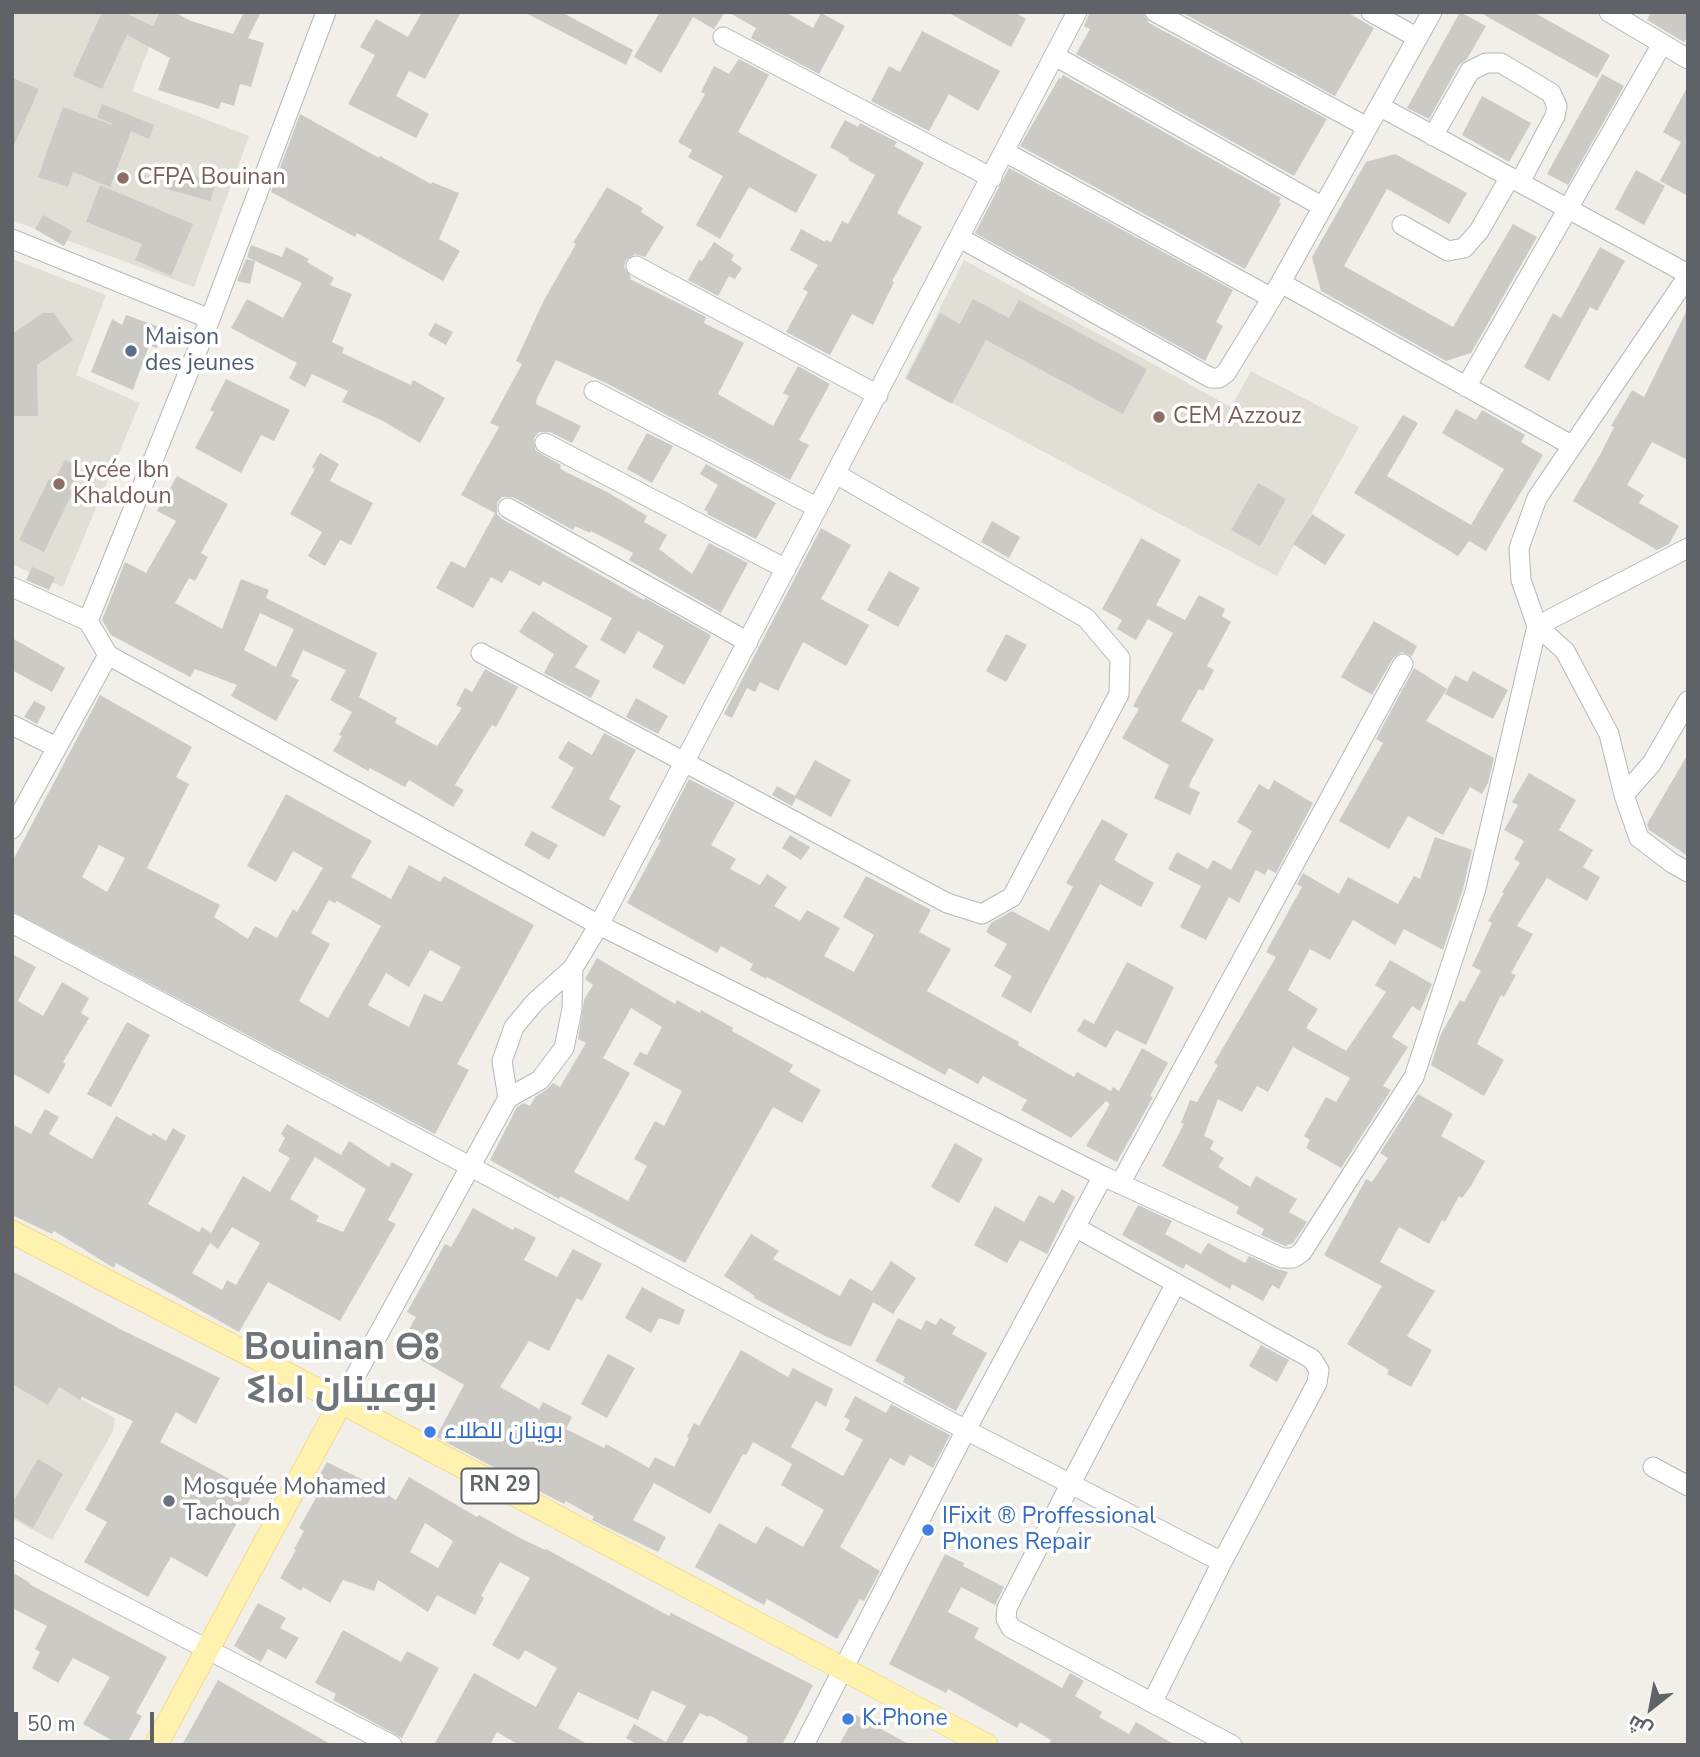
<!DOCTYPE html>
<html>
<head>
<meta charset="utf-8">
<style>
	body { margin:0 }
	#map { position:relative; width:1700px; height:1757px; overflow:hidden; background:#f1efe8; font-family:"Nunito Sans",Cairo,sans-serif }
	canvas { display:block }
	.frame { position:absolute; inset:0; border:14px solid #5f6368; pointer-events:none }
	.north { position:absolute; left:1616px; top:1673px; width:70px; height:70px; -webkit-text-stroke:5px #fff; paint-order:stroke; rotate:211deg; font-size:19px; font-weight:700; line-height:28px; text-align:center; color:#5f6368 }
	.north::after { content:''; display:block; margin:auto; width:24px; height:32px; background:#5f6368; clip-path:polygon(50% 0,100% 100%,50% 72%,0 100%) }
	.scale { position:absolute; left:14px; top:1712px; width:140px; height:32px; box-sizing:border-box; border:4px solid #5f6368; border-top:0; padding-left:9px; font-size:21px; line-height:24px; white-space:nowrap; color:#5f6368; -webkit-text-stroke:5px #fff; paint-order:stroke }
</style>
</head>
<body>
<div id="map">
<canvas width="1700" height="1757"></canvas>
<div class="frame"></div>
<div class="north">ش</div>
<div class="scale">50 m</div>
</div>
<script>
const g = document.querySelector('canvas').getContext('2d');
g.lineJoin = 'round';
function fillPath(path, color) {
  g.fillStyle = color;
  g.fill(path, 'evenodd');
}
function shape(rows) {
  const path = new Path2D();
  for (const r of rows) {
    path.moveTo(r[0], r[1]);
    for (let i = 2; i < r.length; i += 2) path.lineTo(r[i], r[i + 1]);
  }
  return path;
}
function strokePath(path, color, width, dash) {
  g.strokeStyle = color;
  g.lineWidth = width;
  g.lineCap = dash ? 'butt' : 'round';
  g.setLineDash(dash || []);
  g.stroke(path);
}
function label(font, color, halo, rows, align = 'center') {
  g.font = font + ' "Nunito Sans",Cairo,"Noto Sans Tifinagh",sans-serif';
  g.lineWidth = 7;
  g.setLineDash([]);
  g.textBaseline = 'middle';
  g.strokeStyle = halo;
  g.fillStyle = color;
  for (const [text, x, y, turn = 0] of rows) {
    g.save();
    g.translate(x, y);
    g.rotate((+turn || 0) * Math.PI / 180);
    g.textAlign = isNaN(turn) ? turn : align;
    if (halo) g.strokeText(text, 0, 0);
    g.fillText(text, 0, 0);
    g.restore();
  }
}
const education = shape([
	[12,12,163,12,132,91,249,136,194,287,12,220],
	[12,259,106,295,76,375,140,403,63,587,12,564],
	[964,260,1231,407,1251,371,1359,427,1277,576,905,378],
	[12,1361,115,1418,113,1431,52,1540,12,1519]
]);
const building = shape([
	[102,12,123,12,153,26,160,12,174,12,191,21,233,34,244,12,261,12,248,38,264,43,251,87,240,84,234,106,221,102,219,109,158,90,170,58,127,35,102,89,73,76],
	[422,12,461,12,425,79,409,71,396,96,429,114,416,138,348,104,375,55,360,47,376,19,408,37],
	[524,12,561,12,633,50,626,65],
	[660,12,725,12,714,29,693,17,661,73,634,57],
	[728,12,785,12,813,28,821,13,845,26,819,74,751,38,756,28],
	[947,12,1014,12,1026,19,1011,47],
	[1090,12,1143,12,1149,23,1327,119,1294,176,1076,54,1090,29,1084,26],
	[1181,12,1347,12,1374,28,1335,96],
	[1460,12,1486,26,1467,59,1459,65,1429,119,1407,108],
	[1479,12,1533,12,1610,55,1597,78],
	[1651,12,1688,12,1688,36,1684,42,1647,20],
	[922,31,1000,71,978,111,949,94,929,131,871,101,889,66,900,72],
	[739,59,769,75,738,132,817,175,796,213,749,187,720,239,696,225,723,176,688,157,692,150,678,142,705,94,701,92,714,66,729,74],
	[1602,74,1624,86,1568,185,1547,174],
	[1063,75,1281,198,1279,202,1281,204,1245,269,1020,146,1059,78,1061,79],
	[12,78,39,89,12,150],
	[1688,86,1688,196,1660,181,1681,142,1663,132],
	[1482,96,1531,123,1509,162,1462,135],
	[102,104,154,125,149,139,131,131,110,187,73,172,68,187,38,177,63,107,112,125,113,124,97,117],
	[300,114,379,158,380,156,431,184,432,182,459,193,439,239,460,251,443,281,357,233,355,237,271,192],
	[845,120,858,127,860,123,897,142,894,146,924,163,897,213,922,227,892,281,894,282,873,325,852,314,830,355,786,332,808,292,803,289,818,265,790,250,801,229,825,242,826,240,831,242,842,221,848,224,875,175,848,160,849,158,830,147],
	[1395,154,1467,193,1449,224,1387,189,1344,266,1453,327,1513,224,1537,237,1471,353,1446,361,1321,291,1312,257,1366,162],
	[176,165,215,186,210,201,164,188],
	[1009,168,1233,290,1216,322,1223,326,1205,361,975,233],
	[1636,170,1665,186,1644,225,1615,209],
	[100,185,193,224,171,276,135,260,142,244,86,222],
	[607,187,643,208,641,212,664,227,645,257,635,254,626,260,624,267,631,277,630,279,706,317,704,323,744,343,718,394,773,426,789,396,783,393,798,366,830,384,799,440,809,445,790,480,606,383,556,360,537,398,536,404,581,426,572,443,550,432,539,432,534,438,535,450,561,465,560,468,564,471,609,493,647,516,644,522,667,535,659,549,692,574,709,543,748,563,721,613,629,560,633,553,591,531,590,533,575,526,573,530,513,497,502,497,497,503,497,514,502,519,644,600,645,598,709,634,711,636,684,685,652,667,664,646,638,631,625,654,600,640,612,618,543,581,540,586,510,570,502,583,491,577,473,608,436,588,451,561,465,568,495,513,461,495,499,427,490,423,522,364,516,361,543,302,576,244,573,243],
	[43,215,72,231,64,246,35,229],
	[714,242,734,255,731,260,742,268,735,279,729,276,718,296,688,280,699,260,702,261],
	[251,245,282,257,286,247,309,259,307,262,334,278,330,285,352,294,332,342,344,348,342,353,411,385,413,380,445,398,420,443,383,421,342,402,348,391,312,374,305,387,289,378,297,363,231,328,247,299,283,318,302,283,247,257],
	[1600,247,1625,261,1597,311,1590,307,1549,381,1524,367,1553,313,1561,318],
	[246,259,255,261,250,284,237,281],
	[973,299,1009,318,1019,300,1147,369,1123,414,986,340,952,404,906,379,940,313,960,324],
	[1688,308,1688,460,1652,442,1627,485,1644,495,1639,503,1679,526,1669,544,1657,550,1573,501,1600,455,1614,427,1611,426,1632,390,1644,397],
	[43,313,54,313,73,340,37,365,38,416,12,416,12,334],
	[126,315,171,331,166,345,158,342,157,348,149,346,133,390,91,372,112,319,122,325],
	[435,323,453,332,446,345,428,335],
	[226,379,290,410,274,441,261,435,241,473,195,448,214,412,210,410],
	[1456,409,1476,420,1482,410,1525,435,1521,442,1543,455,1486,551,1469,541,1458,556,1354,493,1403,415,1418,423,1387,476,1471,525,1504,469,1442,433],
	[647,433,673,446,652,483,627,469],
	[320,453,339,464,330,481,373,503,351,545,340,540,325,566,308,556,322,532,290,514,315,469,312,467],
	[65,460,80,467,69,489,73,491,44,552,19,540,49,479,54,481],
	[706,464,776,503,756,539,707,514,708,512,704,510,718,485,700,474],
	[177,476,228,504,201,553,208,557,195,581,189,578,175,603,222,629,241,579,269,590,266,598,377,653,359,697,397,718,395,723,437,746,462,708,456,705,465,688,472,692,485,669,518,687,496,727,492,725,455,785,464,790,453,807,409,780,405,787,370,768,368,771,333,751,342,736,339,735,352,712,330,700,346,670,303,650,291,676,299,680,276,721,231,696,237,685,195,669,190,677,111,635,102,620,125,562,146,573,176,521,157,511],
	[260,613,294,629,276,667,244,650],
	[1258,483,1286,499,1260,546,1231,530],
	[1312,514,1345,535,1325,565,1293,544],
	[992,521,1020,537,1009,558,981,542],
	[821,528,851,545,821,599,869,625,846,666,803,642,778,691,760,682,755,692,747,688,732,718,724,714],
	[1141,538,1181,560,1156,605,1185,620,1199,595,1225,609,1222,616,1231,622,1207,666,1214,670,1203,691,1199,689,1181,721,1214,739,1191,781,1189,787,1200,792,1190,815,1154,798,1169,765,1122,738,1139,709,1133,706,1173,633,1148,619,1136,640,1117,629,1122,620,1102,609],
	[32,567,55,577,49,590,26,580],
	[889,571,920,588,898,627,867,610],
	[533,611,588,646,575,667,600,681,591,698,544,673,554,654,519,632],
	[1374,621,1417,646,1412,656,1402,652,1393,658,1372,695,1341,677],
	[1006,634,1027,645,1006,682,986,671],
	[12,638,65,668,52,692,12,670],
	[1414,668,1447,689,1426,721,1494,758,1488,783,1482,794,1470,787,1443,835,1408,816,1389,849,1339,821,1383,743,1376,739],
	[1473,671,1508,690,1493,719,1445,694,1455,675,1467,682],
	[100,695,192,747,176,777,189,784,147,868,220,905,214,917,248,939,255,926,277,938,293,909,297,912,323,868,293,851,276,882,247,866,286,794,372,841,351,877,391,899,409,865,440,882,444,876,534,925,457,1064,469,1070,435,1134,12,911,12,862],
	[99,845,125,858,107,892,82,877],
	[329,900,335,903,337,901,381,926,328,1018,299,1001,330,944,311,933],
	[430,950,461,967,442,1002,424,994,409,1027,368,1005,386,973,409,987],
	[636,698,668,716,658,734,626,717],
	[34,701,46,707,37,724,24,717],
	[604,733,636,750,609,799,621,806,604,837,551,808,574,768,558,758,568,741,592,755],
	[1688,754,1688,856,1649,830,1647,824],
	[815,760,851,780,831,817,796,798,792,806,772,795,777,786,795,796],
	[1529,773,1576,800,1559,830,1593,850,1583,867,1600,877,1587,901,1547,878,1517,926,1533,934,1511,973,1516,975,1504,997,1501,995,1477,1044,1504,1060,1484,1096,1431,1065,1441,1034,1460,1000,1464,1002,1481,971,1472,966,1492,923,1488,921,1504,893,1502,892,1520,863,1514,859,1524,841,1504,830,1518,805,1512,802],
	[689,779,735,803,711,845,736,859,730,869,760,885,767,874,787,887,774,906,800,921,807,910,840,928,824,956,854,972,874,935,843,917,866,876,931,910,919,932,951,949,927,991,1019,1042,1018,1045,1074,1077,1077,1072,1111,1091,1113,1087,1119,1091,1142,1048,1168,1063,1150,1096,1153,1097,1117,1162,1086,1146,1110,1104,1106,1101,1071,1138,1021,1110,1027,1100,983,1076,978,1084,949,1068,945,1075,830,1011,767,977,766,979,750,970,753,964,721,946,717,953,627,903,661,840,658,839],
	[1274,780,1313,803,1276,873,1268,869,1265,875,1256,870,1239,903,1229,897,1206,940,1180,927,1201,886,1168,869,1177,852,1208,869,1213,860,1231,870,1252,831,1237,822,1259,784,1269,790],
	[1102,819,1128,834,1114,860,1154,883,1141,907,1100,884,1031,1013,1001,996,1012,976,994,966,1007,944,986,932,991,923,1012,911,1049,931,1073,887,1066,883],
	[532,831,558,845,549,860,524,845],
	[790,835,810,847,801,860,782,848],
	[1435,837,1472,850,1463,889,1443,950,1404,929,1395,945,1353,920,1330,960,1310,949,1288,990,1318,1009,1306,1028,1346,1051,1386,992,1375,985,1390,960,1432,984,1420,1011,1412,1006,1392,1037,1408,1047,1383,1086,1391,1090,1341,1168,1306,1148,1310,1140,1304,1136,1326,1097,1336,1102,1350,1078,1293,1047,1268,1092,1257,1086,1242,1112,1218,1099,1204,1136,1214,1141,1210,1149,1224,1158,1218,1167,1250,1187,1256,1176,1297,1199,1289,1212,1307,1222,1293,1243,1285,1246,1261,1235,1264,1229,1236,1213,1239,1207,1162,1166,1184,1124,1181,1123,1190,1100,1197,1102,1218,1065,1214,1063,1276,957,1266,952,1302,887,1297,884,1303,873,1339,894,1348,877,1398,904,1414,876,1420,879],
	[12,954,36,967,18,1001,43,1016,62,982,89,998,81,1013,89,1018,63,1062,66,1064,49,1094,12,1073],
	[597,958,675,1004,677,1000,700,1013,701,1010,733,1028,732,1031,793,1065,789,1072,821,1090,802,1123,773,1107,685,1263,560,1196,559,1199,490,1160,517,1107,524,1103,530,1106,535,1097,546,1090,553,1083,560,1087,586,1043,578,1039,584,1000,593,985,585,979],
	[631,1008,662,1027,647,1055,640,1052,633,1064,682,1091,664,1126,655,1121,634,1159,647,1166,628,1201,574,1172,630,1073,603,1058],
	[1127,962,1174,987,1146,1045,1116,1030,1106,1048,1077,1031,1084,1019,1094,1024],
	[127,1022,150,1035,111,1107,87,1094],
	[1418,1094,1453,1114,1441,1136,1485,1161,1471,1186,1462,1198,1459,1196,1445,1222,1442,1220,1429,1244,1399,1227,1380,1262,1435,1291,1407,1336,1432,1350,1411,1387,1387,1374,1389,1370,1347,1344,1382,1286,1324,1255,1366,1179,1372,1182,1388,1158,1380,1153],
	[45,1109,59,1117,49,1134,92,1159,116,1116,151,1136,153,1133,166,1141,173,1128,186,1136,148,1204,199,1232,202,1227,211,1233,243,1176,270,1192,290,1158,278,1151,285,1138,281,1134,287,1124,341,1155,349,1141,389,1167,392,1162,413,1174,388,1220,396,1224,340,1321,268,1282,239,1332,116,1263,114,1268,54,1231,52,1234,12,1215,12,1124,31,1134],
	[315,1157,366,1189,343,1232,316,1221,319,1216,290,1199],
	[232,1227,260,1243,236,1285,227,1280,222,1290,192,1273,210,1243,218,1249],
	[955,1143,983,1159,959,1203,931,1187],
	[1062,1189,1075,1197,1047,1254,1020,1240,1007,1263,974,1245,995,1206,1024,1222,1039,1195,1054,1203],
	[1138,1205,1172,1221,1165,1234,1201,1254,1208,1243,1245,1263,1249,1256,1277,1269,1288,1272,1279,1289,1272,1285,1263,1301,1232,1284,1230,1289,1186,1264,1183,1269,1122,1235],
	[473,1208,513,1230,515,1227,536,1238,524,1260,557,1277,573,1249,602,1264,582,1301,577,1298,549,1351,529,1341,500,1387,539,1409,543,1402,572,1417,566,1429,604,1448,606,1444,649,1468,655,1457,674,1467,689,1438,687,1437,694,1423,699,1426,741,1350,788,1377,793,1368,833,1389,826,1407,816,1401,791,1447,843,1476,863,1440,845,1430,850,1420,844,1417,855,1396,886,1413,891,1404,950,1435,933,1468,910,1455,904,1466,890,1458,840,1547,880,1571,864,1601,860,1599,837,1639,767,1599,764,1605,695,1567,719,1523,756,1544,766,1526,803,1547,824,1510,781,1485,792,1464,753,1442,746,1455,743,1454,710,1514,654,1483,633,1520,666,1537,658,1552,592,1520,594,1517,566,1501,564,1504,436,1437,464,1385,399,1347,416,1317,407,1312,445,1244,451,1247],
	[751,1234,779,1251,773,1259,840,1296,850,1278,872,1291,891,1261,916,1278,893,1314,873,1302,851,1347,827,1337,754,1298,755,1296,724,1276],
	[12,1271,120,1329,220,1378,196,1424,176,1412,160,1442,254,1492,207,1577,171,1557,148,1597,84,1562,107,1522,85,1510,133,1421,82,1397,80,1400,59,1387,48,1405,12,1384],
	[642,1287,685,1310,679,1325,659,1318,651,1333,625,1318],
	[898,1318,921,1330,926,1320,936,1325,940,1318,956,1327,952,1334,987,1353,956,1411,903,1382,905,1377,875,1361],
	[1261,1345,1289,1360,1277,1382,1249,1366],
	[608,1354,635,1368,607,1418,581,1404],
	[38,1459,63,1474,33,1528,12,1516,12,1504],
	[327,1462,363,1480,396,1500,409,1477,477,1517,479,1515,520,1538,545,1550,546,1549,669,1616,671,1613,813,1685,782,1745,746,1745,748,1737,709,1715,708,1717,700,1713,681,1745,638,1745,626,1738,634,1724,666,1742,686,1706,652,1690,638,1720,578,1692,558,1728,589,1745,519,1745,497,1732,490,1745,434,1745,474,1673,536,1707,557,1668,525,1650,519,1660,492,1645,530,1578,500,1562,481,1596,484,1598,475,1615,437,1595,428,1612,378,1580,374,1591,343,1580,330,1603,303,1587,301,1591,280,1578,296,1550,294,1549,304,1531,299,1528,316,1498,309,1494],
	[425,1523,453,1541,438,1568,410,1552],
	[945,1554,964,1563,963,1566,1004,1587,995,1605,961,1587,948,1612,979,1628,974,1638,1062,1688,1070,1673,1084,1681,1075,1696,1102,1712,1099,1717,1129,1734,1136,1722,1175,1745,1049,1745,1051,1740,1020,1722,1017,1728,948,1689,946,1693,889,1664],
	[12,1572,30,1583,29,1584,167,1657,136,1713,142,1716,126,1745,120,1745,83,1724,110,1677,73,1658,58,1683,32,1668,40,1652,35,1649,47,1626,12,1608],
	[258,1603,286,1618,280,1628,299,1638,286,1659,268,1649,261,1662,234,1646],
	[343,1630,401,1662,407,1651,439,1668,402,1738,333,1700,336,1694,315,1683],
	[218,1680,332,1745,182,1745],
	[856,1715,910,1745,839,1745]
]);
const minor = shape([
	[1155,12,1367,127],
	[1371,12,1418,38],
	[1609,12,1688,59],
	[723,37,992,178],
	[1055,56,1323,207],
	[1379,106,1688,274],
	[1433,136,1470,71,1486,63,1501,63,1551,93,1557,106,1555,116,1520,182],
	[1005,152,1272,298],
	[1402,225,1448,251,1464,248,1479,231,1510,177],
	[960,238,1211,378,1219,378,1226,373,1272,298,1432,12],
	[12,239,210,319],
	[636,266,878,395],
	[1281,283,1571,445],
	[1466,387,1662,44],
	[594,391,818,508],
	[545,443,786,569],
	[508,508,748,642],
	[1688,548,1537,626,1565,651,1609,734,1624,795,1639,838,1672,863,1688,872],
	[12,587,88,621,108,655],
	[88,621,210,319,326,12],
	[481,653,947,903,982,914,1012,897,1119,694,1120,658,1086,618,836,474],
	[12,725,56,747],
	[1624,795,1652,763,1688,701],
	[12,829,108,655,599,925,1103,1176,966,1430,804,1745],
	[12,923,966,1430,1222,1562],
	[508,1098,502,1061,514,1027,535,1002,573,968,599,925,1077,12],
	[1103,1176,1282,1258,1293,1258,1302,1252,1414,1077,1475,892,1537,626,1521,580,1519,548,1537,498,1688,276],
	[1120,1184,1403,664],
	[1075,1227,1312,1359,1319,1370,1317,1383,1222,1562,1153,1701],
	[1176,1283,1071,1483,1007,1608,1006,1619,1011,1628,1232,1745],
	[341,1402,508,1098,540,1080,564,1048,572,1009,573,968],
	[1653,1467,1688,1486],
	[12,1548,392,1745]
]);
const major = shape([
	[12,1232,341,1402,986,1745],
	[156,1745,341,1402]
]);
const markers = [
	[123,178,7,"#8d6e63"],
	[131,351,7,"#5c6f8a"],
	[1159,417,7,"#8d6e63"],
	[59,484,7,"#8d6e63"],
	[430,1432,7,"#3f7fe0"],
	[169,1501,7,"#6b7280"],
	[928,1530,7,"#3f7fe0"],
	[848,1719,7,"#3f7fe0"]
];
const shields = [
	[500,1486,77]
];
const shieldNames = [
	["RN 29",500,1486]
];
const educationNames = [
	["CFPA Bouinan",137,178],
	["CEM Azzouz",1173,417],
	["Lycée Ibn",73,471],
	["Khaldoun",73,497]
];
const serviceNames = [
	["Maison",145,338],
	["des jeunes",145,364]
];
const shopNames = [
	["بوينان للطلاء",444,1432],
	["IFixit ® Proffessional",942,1517],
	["Phones Repair",942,1543],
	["K.Phone",862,1719]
];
const worshipNames = [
	["Mosquée Mohamed",183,1488],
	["Tachouch",183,1514]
];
const townNames = [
	["Bouinan ⴱⵓ",342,1350],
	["ⵉⵏⴰⵏ بوعينان",342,1393]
];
fillPath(education, '#e1ded6');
fillPath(building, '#cccac5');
strokePath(minor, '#b5b8bc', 21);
strokePath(major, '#f2c960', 24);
strokePath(minor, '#fff', 19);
strokePath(major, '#fff2af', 23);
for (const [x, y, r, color] of markers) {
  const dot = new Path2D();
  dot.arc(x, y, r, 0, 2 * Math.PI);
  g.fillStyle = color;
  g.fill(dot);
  strokePath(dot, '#fff', 2.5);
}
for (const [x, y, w] of shields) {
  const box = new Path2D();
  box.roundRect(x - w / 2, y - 17.5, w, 35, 5);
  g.fillStyle = '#fff';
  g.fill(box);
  strokePath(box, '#5f6368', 2);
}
label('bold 21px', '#5f6368', null, shieldNames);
label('23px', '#785e54', '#fff', educationNames, 'left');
label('23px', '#4e5e75', '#fff', serviceNames, 'left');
label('23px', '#366cbe', '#fff', shopNames, 'left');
label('23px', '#5b616d', '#fff', worshipNames, 'left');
label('bold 37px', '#70757a', '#fff', townNames);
</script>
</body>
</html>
